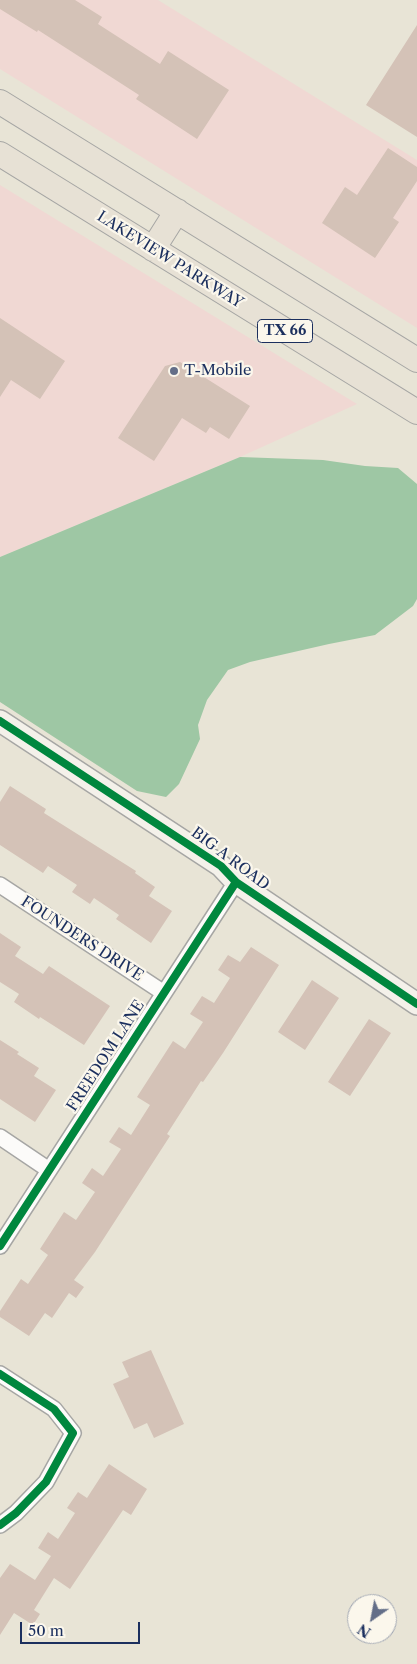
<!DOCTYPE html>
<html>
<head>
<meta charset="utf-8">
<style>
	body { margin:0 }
	#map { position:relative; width:417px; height:1664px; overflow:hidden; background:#e8e4d6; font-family:"Libre Caslon Text",serif }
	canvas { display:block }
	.north { position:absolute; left:347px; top:1594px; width:50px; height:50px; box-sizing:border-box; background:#fbf7ec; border:1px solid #a1a7b3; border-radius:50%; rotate:213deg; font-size:14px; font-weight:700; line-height:20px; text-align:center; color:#1b2f5e }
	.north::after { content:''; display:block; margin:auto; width:18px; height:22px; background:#636e88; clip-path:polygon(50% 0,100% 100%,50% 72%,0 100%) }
	.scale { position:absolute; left:20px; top:1622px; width:120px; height:22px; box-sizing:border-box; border:2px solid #1b2f5e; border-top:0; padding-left:6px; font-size:15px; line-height:18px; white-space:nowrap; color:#1b2f5e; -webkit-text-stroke:4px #fbf7ec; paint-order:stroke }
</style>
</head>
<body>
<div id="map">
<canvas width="417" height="1664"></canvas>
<div class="north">N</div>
<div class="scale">50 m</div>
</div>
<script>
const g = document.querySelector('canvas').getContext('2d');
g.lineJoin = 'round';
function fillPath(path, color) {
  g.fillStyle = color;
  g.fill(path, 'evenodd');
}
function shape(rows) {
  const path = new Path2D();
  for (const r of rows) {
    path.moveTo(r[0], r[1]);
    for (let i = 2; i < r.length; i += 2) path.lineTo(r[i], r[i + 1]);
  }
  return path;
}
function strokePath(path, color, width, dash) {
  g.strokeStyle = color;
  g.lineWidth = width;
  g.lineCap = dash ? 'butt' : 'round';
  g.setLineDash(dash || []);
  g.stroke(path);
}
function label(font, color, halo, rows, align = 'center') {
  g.font = font + ' "Libre Caslon Text",serif';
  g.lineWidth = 4.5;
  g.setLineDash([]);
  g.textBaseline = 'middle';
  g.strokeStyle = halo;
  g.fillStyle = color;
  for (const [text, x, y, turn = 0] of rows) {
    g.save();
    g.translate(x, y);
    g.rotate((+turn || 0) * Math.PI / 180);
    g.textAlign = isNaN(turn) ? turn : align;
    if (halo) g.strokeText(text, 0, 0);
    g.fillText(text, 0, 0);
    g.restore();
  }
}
const built = shape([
	[0,0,158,0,417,160,417,328,0,69],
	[0,185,357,404,240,457,0,557]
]);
const forest = shape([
	[240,457,323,460,365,466,398,468,417,484,417,599,413,606,375,635,329,644,250,662,228,670,207,700,198,725,200,739,179,784,166,797,137,791,0,702,0,557]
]);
const building = shape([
	[0,0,75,0,102,17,98,24,160,64,168,51,229,90,197,139,136,99,139,95,38,30,37,32,0,9],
	[417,25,417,137,366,105],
	[388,148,417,167,417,181,393,218,399,222,375,258,322,223,345,187,357,195],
	[0,318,65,361,40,399,11,380,0,397],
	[180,362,250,406,229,439,210,427,206,433,182,418,154,461,118,438,165,366],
	[10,786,46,809,44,813,136,871,135,873,155,887,149,896,172,911,151,943,116,919,119,915,94,898,90,904,72,892,77,885,48,866,43,873,0,845,0,802],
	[0,933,21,947,15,956,43,974,49,966,110,1006,84,1045,40,1017,39,1019,14,1002,19,994,0,982],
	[251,947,279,965,223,1053,203,1082,201,1081,167,1134,170,1136,95,1252,74,1280,84,1287,76,1298,69,1293,52,1318,45,1313,29,1336,0,1317,0,1311,21,1279,28,1284,48,1255,40,1249,64,1212,76,1220,95,1192,82,1183,92,1168,103,1176,121,1149,109,1142,119,1127,131,1135,150,1105,137,1097,173,1041,185,1049,203,1022,190,1014,202,996,214,1003,230,978,218,970,228,955,240,962],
	[312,980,339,998,305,1050,278,1032],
	[369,1019,391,1033,350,1096,328,1082],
	[0,1040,19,1052,17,1054,39,1068,34,1076,56,1090,35,1122,0,1099],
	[151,1350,184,1424,154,1438,147,1423,134,1429,113,1384,129,1377,122,1362],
	[109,1464,147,1489,131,1515,123,1510,70,1589,54,1578,34,1610,40,1614,33,1625,14,1613,0,1635,0,1578,10,1564,35,1580,51,1556,38,1548,48,1532,58,1539,75,1513,67,1508,78,1492,87,1498]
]);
const street = shape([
	[0,885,164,993],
	[0,1137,49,1170],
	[0,1246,236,882],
	[0,1374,54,1409,73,1433,46,1482,16,1513,0,1525]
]);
const secondary = shape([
	[0,721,221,866,236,882,417,1004]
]);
const primary = shape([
	[0,102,417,360],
	[0,154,417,412],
	[153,249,177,211]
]);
const cycleway = shape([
	[0,721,221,866,236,882,417,1004],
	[0,1246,236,882],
	[0,1374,54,1409,73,1433,46,1482,16,1513,0,1525]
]);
const markers = [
	[174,371,5,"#636e88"]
];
const shields = [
	[285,331,55]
];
const shieldNames = [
	["TX 66",285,331]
];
const streetNames = [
	["LAKEVIEW PARKWAY",170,260,32],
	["BIG A ROAD",230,859,37],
	["FOUNDERS DRIVE",82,939,33],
	["FREEDOM LANE",106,1056,-57]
];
const poiNames = [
	["T-Mobile",184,371]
];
fillPath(built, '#f0d8d3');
fillPath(forest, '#9ec7a4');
fillPath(building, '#d4c2b7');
strokePath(street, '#a6a6a4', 18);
strokePath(secondary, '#a6a6a4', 24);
strokePath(primary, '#a6a6a4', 26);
strokePath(street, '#fcfbf9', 15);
strokePath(secondary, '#f4f1ea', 21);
strokePath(primary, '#e7e1d5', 24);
strokePath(cycleway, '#00873e', 8);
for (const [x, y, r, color] of markers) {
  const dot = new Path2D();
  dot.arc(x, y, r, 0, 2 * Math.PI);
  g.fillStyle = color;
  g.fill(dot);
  strokePath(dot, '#fbf7ec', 2);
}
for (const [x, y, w] of shields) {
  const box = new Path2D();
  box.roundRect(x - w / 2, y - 11.5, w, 23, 4);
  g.fillStyle = '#fbf7ec';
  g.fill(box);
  strokePath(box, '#1b2f5e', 1);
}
label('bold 14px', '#1b2f5e', null, shieldNames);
label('15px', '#1b2f5e', '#fbf7ec', streetNames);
label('15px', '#1b2f5e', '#fbf7ec', poiNames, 'left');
</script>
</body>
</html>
